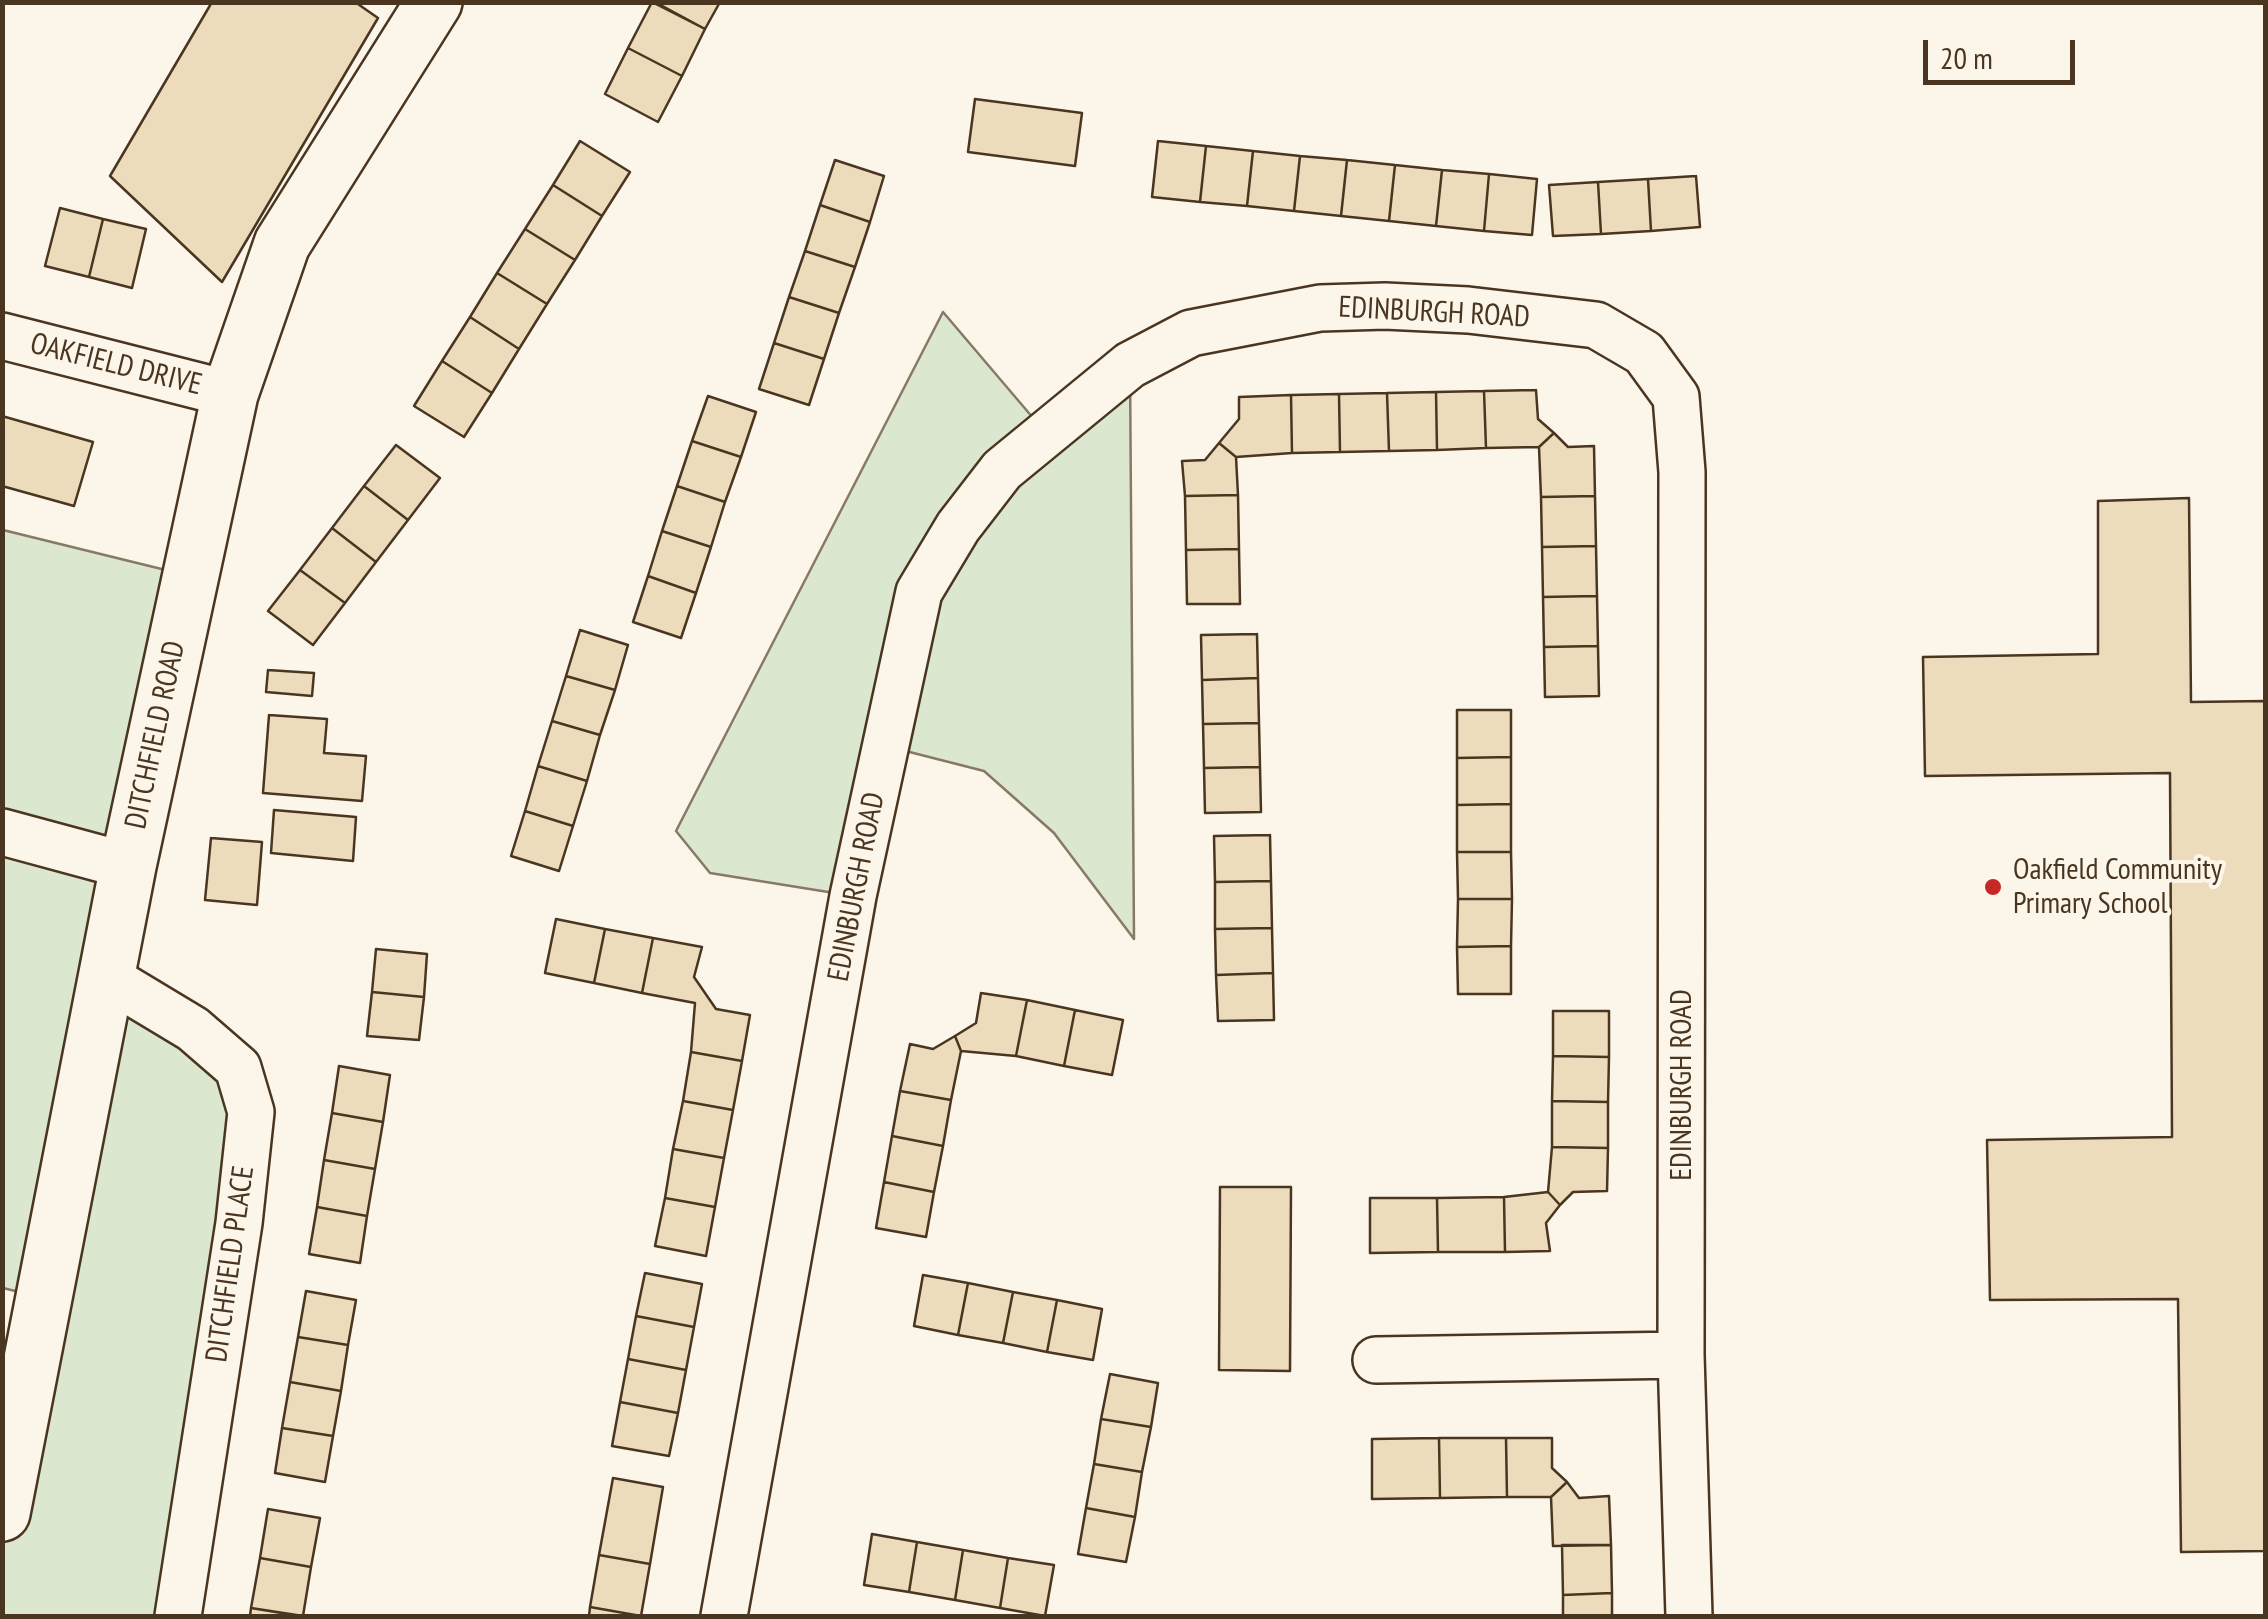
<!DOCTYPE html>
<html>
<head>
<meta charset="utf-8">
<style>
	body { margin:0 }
	#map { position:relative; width:2268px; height:1619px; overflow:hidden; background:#fbf6e9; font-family:"PT Sans Narrow",sans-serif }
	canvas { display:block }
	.frame { position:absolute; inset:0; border:5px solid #4a3520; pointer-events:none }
	.scale { position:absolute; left:1923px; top:40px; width:152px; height:45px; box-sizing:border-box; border:5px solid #4a3520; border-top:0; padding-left:12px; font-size:30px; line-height:35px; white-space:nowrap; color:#4a3520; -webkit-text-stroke:8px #fbf6e9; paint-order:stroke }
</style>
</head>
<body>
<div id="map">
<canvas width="2268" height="1619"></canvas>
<div class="frame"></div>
<div class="scale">20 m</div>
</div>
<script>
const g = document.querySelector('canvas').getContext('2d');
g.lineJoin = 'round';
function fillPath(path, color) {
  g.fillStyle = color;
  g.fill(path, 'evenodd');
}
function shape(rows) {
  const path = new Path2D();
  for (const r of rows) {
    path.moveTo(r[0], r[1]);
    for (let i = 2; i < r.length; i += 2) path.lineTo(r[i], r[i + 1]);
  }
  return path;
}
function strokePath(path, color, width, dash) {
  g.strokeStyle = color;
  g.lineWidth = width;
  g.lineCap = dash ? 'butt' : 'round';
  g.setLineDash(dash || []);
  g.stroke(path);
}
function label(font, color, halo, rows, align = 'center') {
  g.font = font + ' "PT Sans Narrow",sans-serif';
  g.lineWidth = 8;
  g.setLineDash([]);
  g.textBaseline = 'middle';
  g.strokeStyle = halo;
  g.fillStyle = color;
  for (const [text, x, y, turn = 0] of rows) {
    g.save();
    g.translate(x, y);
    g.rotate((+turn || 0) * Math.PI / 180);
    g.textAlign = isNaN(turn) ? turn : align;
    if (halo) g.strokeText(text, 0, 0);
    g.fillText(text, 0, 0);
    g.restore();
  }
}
const green = shape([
	[943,312,1045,432,1130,365,1134,939,1054,833,984,771,886,746,853,896,710,873,676,831,943,312],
	[3,530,190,576,110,979,238,1068,178,1616,3,1616,3,1510,44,1298,3,1288,3,530]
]);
const building = shape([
	[212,2,355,2,378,18,222,282,110,176,212,2],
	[652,2,705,29,682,76,628,48,652,2],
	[655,2,720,2,705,29,655,2],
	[628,48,682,76,658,122,605,94,628,48],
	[975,99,1082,113,1075,166,968,152,975,99],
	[580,141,630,172,602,216,553,185,580,141],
	[1158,141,1206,146,1200,202,1152,197,1158,141],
	[1206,146,1253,151,1247,206,1200,202,1206,146],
	[1253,151,1300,156,1294,211,1247,206,1253,151],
	[1300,156,1347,160,1341,216,1294,211,1300,156],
	[835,160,884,176,870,222,820,205,835,160],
	[1347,160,1395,165,1389,221,1341,216,1347,160],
	[1395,165,1442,170,1436,226,1389,221,1395,165],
	[1442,170,1489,174,1484,231,1436,226,1442,170],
	[1489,174,1537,179,1532,235,1484,231,1489,174],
	[1696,176,1700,227,1651,231,1648,179,1696,176],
	[1648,179,1651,231,1601,234,1598,182,1648,179],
	[1598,182,1601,234,1553,236,1549,185,1598,182],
	[553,185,602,216,575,260,525,229,553,185],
	[820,205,870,222,855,267,805,251,820,205],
	[60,208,103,219,89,277,45,266,60,208],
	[103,219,146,229,132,288,89,277,103,219],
	[525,229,575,260,547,304,497,273,525,229],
	[805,251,855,267,839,313,789,297,805,251],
	[497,273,547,304,519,349,470,317,497,273],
	[789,297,839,313,824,359,774,343,789,297],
	[470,317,519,349,492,393,442,361,470,317],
	[774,343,824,359,809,405,759,389,774,343],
	[442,361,492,393,464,437,414,406,442,361],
	[1536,390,1538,419,1554,433,1539,447,1486,448,1484,391,1536,390],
	[1484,391,1486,448,1437,450,1436,392,1484,391],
	[1436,392,1437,450,1389,451,1387,393,1436,392],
	[1387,393,1389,451,1340,452,1339,394,1387,393],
	[1339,394,1340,452,1292,453,1291,395,1339,394],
	[1291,395,1292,453,1236,457,1219,443,1239,419,1239,397,1291,395],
	[708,396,756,412,741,457,692,441,708,396],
	[2,416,93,442,74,506,2,486,2,416],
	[1554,433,1568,447,1594,446,1595,496,1541,497,1539,447,1554,433],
	[692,441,741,457,725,502,677,486,692,441],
	[1219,443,1236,457,1238,495,1185,496,1182,461,1205,460,1219,443],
	[396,445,440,478,408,520,364,486,396,445],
	[364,486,408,520,376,562,332,528,364,486],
	[677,486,725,502,711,547,662,531,677,486],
	[1238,495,1239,549,1186,550,1185,496,1238,495],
	[1595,496,1596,546,1542,547,1541,497,1595,496],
	[2189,498,2191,702,2266,701,2266,1551,2181,1552,2178,1299,1990,1300,1987,1140,2172,1137,2170,773,1925,776,1923,657,2098,654,2098,501,2189,498],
	[332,528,376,562,345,603,300,570,332,528],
	[662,531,711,547,696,593,648,576,662,531],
	[1596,546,1597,596,1543,597,1542,547,1596,546],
	[1239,549,1240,604,1187,604,1186,550,1239,549],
	[300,570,345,603,313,645,268,611,300,570],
	[648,576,696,593,681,638,633,622,648,576],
	[1597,596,1598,646,1544,647,1543,597,1597,596],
	[580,630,628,645,615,690,566,676,580,630],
	[1257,634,1258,678,1202,680,1201,635,1257,634],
	[1598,646,1599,696,1545,697,1544,647,1598,646],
	[268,670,314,673,312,696,266,692,268,670],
	[566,676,615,690,600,735,552,721,566,676],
	[1258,678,1259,723,1203,724,1202,680,1258,678],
	[1457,710,1511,710,1511,757,1457,758,1457,710],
	[269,715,327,719,324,753,366,756,362,801,263,793,269,715],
	[552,721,600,735,587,781,538,766,552,721],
	[1259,723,1260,767,1204,768,1203,724,1259,723],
	[1511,757,1511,804,1457,805,1457,758,1511,757],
	[538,766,587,781,573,826,525,811,538,766],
	[1260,767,1261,812,1205,813,1204,768,1260,767],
	[1511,804,1511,852,1457,852,1457,805,1511,804],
	[274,810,356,817,353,861,271,853,274,810],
	[525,811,573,826,559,871,511,856,525,811],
	[1270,835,1271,881,1215,882,1214,836,1270,835],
	[211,838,262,842,257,905,205,900,211,838],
	[1457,852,1511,852,1512,899,1458,899,1457,852],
	[1271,881,1272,928,1215,929,1215,882,1271,881],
	[1458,899,1512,899,1511,946,1457,947,1458,899],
	[556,919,605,929,594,983,545,973,556,919],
	[1272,928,1273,973,1216,975,1215,929,1272,928],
	[605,929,653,938,642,993,594,983,605,929],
	[653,938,702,947,694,977,716,1009,750,1015,742,1061,691,1052,695,1003,642,993,653,938],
	[1511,946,1511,994,1458,994,1457,947,1511,946],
	[376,949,427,954,424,997,372,992,376,949],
	[1273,973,1274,1020,1218,1021,1216,975,1273,973],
	[372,992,424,997,419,1040,367,1036,372,992],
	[981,993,1027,1000,1016,1056,961,1051,955,1036,976,1023,981,993],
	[1027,1000,1075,1010,1064,1066,1016,1056,1027,1000],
	[1075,1010,1123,1020,1112,1075,1064,1066,1075,1010],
	[1553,1011,1609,1011,1609,1057,1553,1056,1553,1011],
	[955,1036,961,1051,951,1100,900,1091,910,1044,933,1049,955,1036],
	[691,1052,742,1061,733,1110,683,1101,691,1052],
	[1553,1056,1609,1057,1608,1102,1552,1101,1553,1056],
	[339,1066,390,1075,383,1122,332,1113,339,1066],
	[900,1091,951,1100,943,1146,892,1136,900,1091],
	[683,1101,733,1110,724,1158,673,1149,683,1101],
	[1552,1101,1608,1102,1608,1148,1552,1147,1552,1101],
	[332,1113,383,1122,375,1169,324,1160,332,1113],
	[892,1136,943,1146,934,1192,884,1182,892,1136],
	[1552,1147,1608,1148,1607,1191,1573,1192,1560,1205,1548,1192,1552,1147],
	[673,1149,724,1158,715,1207,665,1198,673,1149],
	[324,1160,375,1169,367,1216,317,1207,324,1160],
	[884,1182,934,1192,926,1237,876,1228,884,1182],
	[1220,1187,1291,1187,1290,1371,1219,1370,1220,1187],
	[1548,1192,1560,1205,1546,1223,1550,1251,1505,1252,1504,1197,1548,1192],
	[1504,1197,1505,1252,1438,1252,1437,1198,1504,1197],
	[665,1198,715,1207,706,1256,655,1246,665,1198],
	[1370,1198,1437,1198,1438,1252,1370,1253,1370,1198],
	[317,1207,367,1216,360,1263,309,1254,317,1207],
	[645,1273,702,1284,694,1327,636,1316,645,1273],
	[923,1275,968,1283,958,1335,914,1326,923,1275],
	[968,1283,1013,1292,1003,1343,958,1335,968,1283],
	[306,1291,356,1300,348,1345,298,1337,306,1291],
	[1013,1292,1057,1300,1047,1352,1003,1343,1013,1292],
	[1057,1300,1102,1309,1093,1360,1047,1352,1057,1300],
	[636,1316,694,1327,686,1370,628,1359,636,1316],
	[298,1337,348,1345,341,1391,290,1382,298,1337],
	[628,1359,686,1370,678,1413,620,1402,628,1359],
	[1110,1374,1158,1383,1151,1427,1101,1419,1110,1374],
	[290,1382,341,1391,333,1436,282,1428,290,1382],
	[620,1402,678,1413,669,1456,612,1446,620,1402],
	[1101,1419,1151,1427,1142,1472,1094,1464,1101,1419],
	[282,1428,333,1436,325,1482,275,1473,282,1428],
	[1439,1438,1506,1438,1507,1497,1440,1498,1439,1438],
	[1439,1438,1440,1498,1372,1499,1372,1439,1439,1438],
	[1506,1438,1552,1438,1552,1468,1567,1482,1551,1497,1507,1497,1506,1438],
	[1094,1464,1142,1472,1135,1517,1086,1508,1094,1464],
	[613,1478,663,1487,650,1564,599,1555,613,1478],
	[1567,1482,1579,1498,1609,1496,1611,1545,1553,1546,1551,1497,1567,1482],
	[1086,1508,1135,1517,1126,1562,1078,1554,1086,1508],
	[268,1509,320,1518,311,1567,260,1558,268,1509],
	[872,1534,917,1542,909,1592,864,1585,872,1534],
	[917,1542,963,1550,955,1600,909,1592,917,1542],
	[1562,1545,1611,1545,1612,1593,1563,1595,1562,1545],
	[963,1550,1008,1558,1000,1608,955,1600,963,1550],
	[599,1555,650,1564,641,1616,590,1607,599,1555],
	[260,1558,311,1567,303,1616,251,1608,260,1558],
	[1008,1558,1054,1565,1045,1616,1000,1608,1008,1558],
	[1612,1593,1612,1616,1563,1616,1563,1595,1612,1593],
	[590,1607,641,1616,589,1616,590,1607],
	[251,1608,300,1616,250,1616,251,1608]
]);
const street = shape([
	[2,336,230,394],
	[2,832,128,866],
	[110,979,193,1029,238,1068,251,1112,239,1223,178,1616],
	[1376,1360,1681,1355],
	[724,1616,853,896,919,592,958,527,1002,470,1130,365,1191,333,1320,308,1385,306,1468,310,1596,325,1644,353,1676,397,1682,472,1681,1355,1689,1616]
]);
const secondary = shape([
	[2,1513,128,866,230,394,282,244,434,2]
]);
const markers = [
	[1993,887,10,"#c62828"]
];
const streetNames = [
	["EDINBURGH ROAD",1434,313,3],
	["OAKFIELD DRIVE",116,365,14],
	["DITCHFIELD ROAD",156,735,-78],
	["EDINBURGH ROAD",857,887,-79],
	["EDINBURGH ROAD",1682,1085,-90],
	["DITCHFIELD PLACE",231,1264,-82]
];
const poiNames = [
	["Oakfield Community",2013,870],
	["Primary School",2013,904]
];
fillPath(green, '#dce7d0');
strokePath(green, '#887966', 2.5);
fillPath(building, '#ecdcbc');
strokePath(building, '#4a3520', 2.5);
strokePath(street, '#4a3520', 50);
strokePath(secondary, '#4a3520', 60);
strokePath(street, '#fbf6e9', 45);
strokePath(secondary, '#fbf6e9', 55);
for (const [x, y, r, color] of markers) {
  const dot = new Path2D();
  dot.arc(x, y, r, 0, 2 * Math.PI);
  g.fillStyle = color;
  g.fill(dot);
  strokePath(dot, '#fbf6e9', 4);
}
label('30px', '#4a3520', '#fbf6e9', streetNames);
label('30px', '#4a3520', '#fbf6e9', poiNames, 'left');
</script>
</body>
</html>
